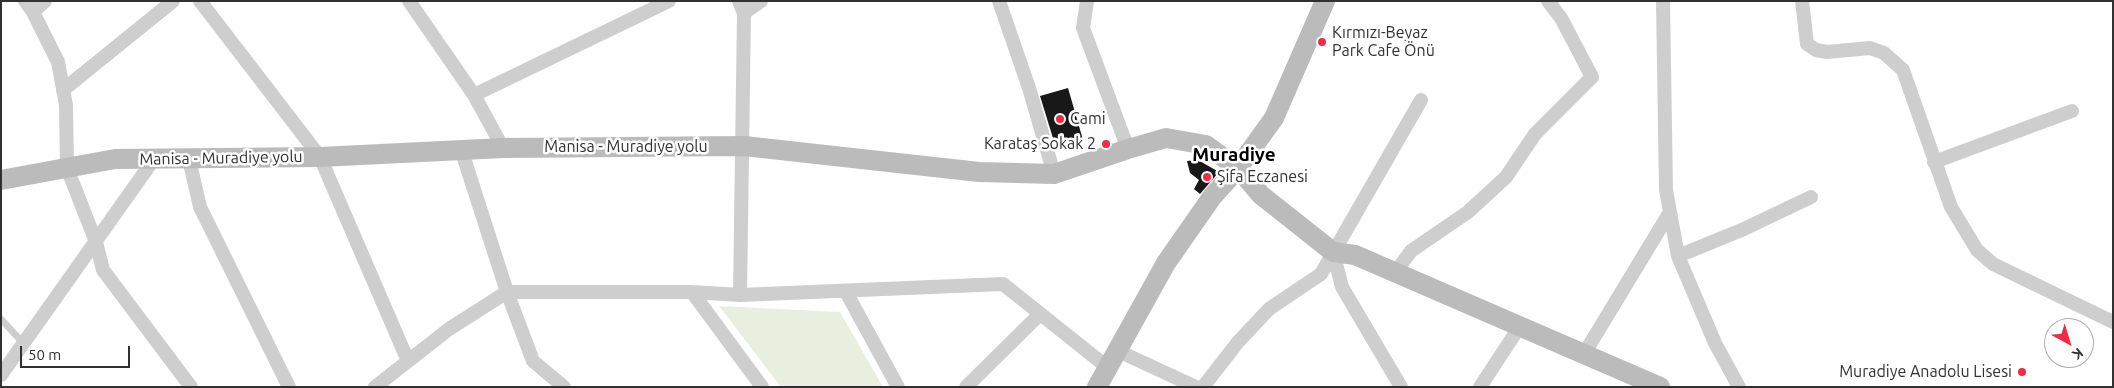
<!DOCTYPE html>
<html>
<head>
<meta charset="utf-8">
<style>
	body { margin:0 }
	#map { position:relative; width:2114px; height:388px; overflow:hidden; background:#fff; font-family:Ubuntu,sans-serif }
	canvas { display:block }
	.frame { position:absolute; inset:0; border:2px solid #313131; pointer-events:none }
	.north { position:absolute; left:2044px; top:318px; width:50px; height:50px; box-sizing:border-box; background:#fff; border:1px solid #adadad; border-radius:50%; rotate:141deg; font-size:14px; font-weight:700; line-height:20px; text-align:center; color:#313131 }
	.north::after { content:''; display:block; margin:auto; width:18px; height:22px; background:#f12b43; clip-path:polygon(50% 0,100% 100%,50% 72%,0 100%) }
	.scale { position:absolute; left:20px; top:346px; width:110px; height:22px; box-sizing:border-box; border:2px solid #313131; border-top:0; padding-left:6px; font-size:15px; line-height:18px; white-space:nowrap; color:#313131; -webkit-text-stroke:4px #fff; paint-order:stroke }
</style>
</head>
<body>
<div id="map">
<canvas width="2114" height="388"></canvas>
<div class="frame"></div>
<div class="north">K</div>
<div class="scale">50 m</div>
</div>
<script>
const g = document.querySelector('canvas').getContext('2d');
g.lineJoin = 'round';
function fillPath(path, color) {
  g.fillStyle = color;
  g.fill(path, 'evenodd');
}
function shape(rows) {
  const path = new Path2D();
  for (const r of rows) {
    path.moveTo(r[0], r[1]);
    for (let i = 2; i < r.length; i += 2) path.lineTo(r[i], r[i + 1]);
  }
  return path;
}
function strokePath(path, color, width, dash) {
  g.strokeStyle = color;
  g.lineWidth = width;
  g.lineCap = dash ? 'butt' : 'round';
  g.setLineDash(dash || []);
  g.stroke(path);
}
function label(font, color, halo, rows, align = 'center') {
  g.font = font + ' Ubuntu,sans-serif';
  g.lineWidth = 5;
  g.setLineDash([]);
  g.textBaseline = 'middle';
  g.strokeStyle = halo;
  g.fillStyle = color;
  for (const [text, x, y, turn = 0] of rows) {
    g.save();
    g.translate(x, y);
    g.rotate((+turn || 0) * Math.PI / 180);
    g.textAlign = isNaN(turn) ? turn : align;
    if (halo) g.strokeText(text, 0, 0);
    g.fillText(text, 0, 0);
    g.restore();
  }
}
const green = shape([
	[719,306,840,312,883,387,781,387]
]);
const building = shape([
	[1068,88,1083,140,1056,148,1040,96],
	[1198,160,1219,172,1200,194,1194,189,1199,180,1190,173,1187,161]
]);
const lane = shape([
	[1,319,24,344]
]);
const street = shape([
	[25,1,33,12,58,62,66,105,67,168,96,242,103,270,191,387],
	[200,1,320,157,408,361],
	[409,1,474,95,503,148],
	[739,1,744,13,740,295],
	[999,1,1029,88,1054,174],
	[1087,1,1083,28,1128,149],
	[1663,1,1666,190,1678,256,1715,343,1739,387],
	[1802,1,1807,44,1816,50,1827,52,1870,48,1884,53,1903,70,1951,207,1977,250,1993,264,2113,322],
	[33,12,45,1],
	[744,13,761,1],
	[63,90,173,1],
	[474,95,669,1],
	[461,149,507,292,533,361,564,387],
	[189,159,200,207,289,387],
	[1934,162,2072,111],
	[1333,252,1342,287,1401,387],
	[1678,256,1744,229,1811,197],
	[1395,273,1411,251,1468,212,1506,177,1535,134,1592,77,1561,18,1548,1],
	[692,292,762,387],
	[846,292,898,387],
	[1116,350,1196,387],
	[1584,354,1670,212],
	[1,375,154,159],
	[375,387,449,329,507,292,692,292,740,295,1003,284,1107,367],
	[966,387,1040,314],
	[1203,387,1238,342,1269,309,1321,274,1421,100],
	[1480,387,1520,326]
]);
const secondary = shape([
	[1,180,115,159,320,157,503,148,744,146,979,172,1054,174,1128,149,1166,138,1206,145,1238,168,1261,195,1333,252,1355,255,1660,387],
	[1097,387,1166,263,1212,197,1238,168,1274,118,1325,1]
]);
const markers = [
	[1322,42,5,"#f12b43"],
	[1060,119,5,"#f12b43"],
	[1106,144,5,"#f12b43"],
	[1207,177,5,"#f12b43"],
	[2022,372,5,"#f12b43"]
];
const poiNames = [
	["Kırmızı-Beyaz",1332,33],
	["Park Cafe Önü",1332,51],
	["Cami",1070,119],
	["Karataş Sokak 2",1096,144,"right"],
	["Şifa Eczanesi",1217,177],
	["Muradiye Anadolu Lisesi",2012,372,"right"]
];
const streetNames = [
	["Manisa - Muradiye yolu",626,147],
	["Manisa - Muradiye yolu",221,158,-1]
];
const quarterNames = [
	["Muradiye",1234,155]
];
fillPath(green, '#e8efdf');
fillPath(building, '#181818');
strokePath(lane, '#cecece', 7);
strokePath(street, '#cecece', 14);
strokePath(secondary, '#bbb', 20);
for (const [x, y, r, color] of markers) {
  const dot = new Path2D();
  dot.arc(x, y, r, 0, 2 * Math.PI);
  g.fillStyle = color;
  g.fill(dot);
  strokePath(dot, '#fff', 2);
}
label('16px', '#313131', '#fff', poiNames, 'left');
label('16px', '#313131', '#fff', streetNames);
label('bold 19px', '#000', '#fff', quarterNames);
</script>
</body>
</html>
